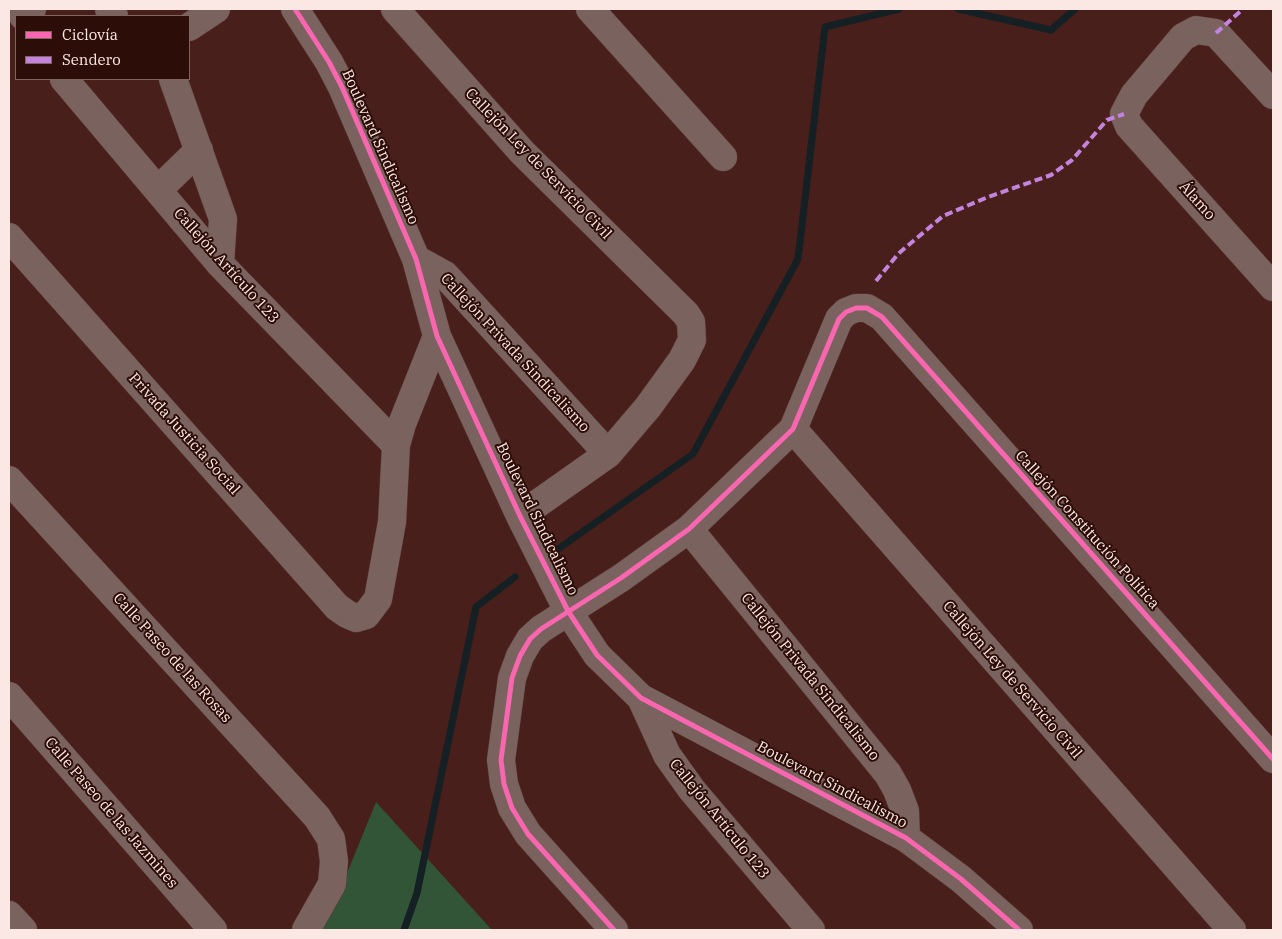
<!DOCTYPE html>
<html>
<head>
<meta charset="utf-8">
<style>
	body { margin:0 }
	#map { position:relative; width:1282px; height:939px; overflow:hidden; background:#481f1a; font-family:"IBM Plex Serif",serif }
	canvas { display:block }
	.frame { position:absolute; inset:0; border:10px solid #fbe7e3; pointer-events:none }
	.legend { position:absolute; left:15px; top:15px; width:175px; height:65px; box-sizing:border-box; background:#2d0d08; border:1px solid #7f6460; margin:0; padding:6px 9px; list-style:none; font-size:15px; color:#fbe7e3 }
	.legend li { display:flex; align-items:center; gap:10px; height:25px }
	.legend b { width:25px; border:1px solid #7f6460 }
</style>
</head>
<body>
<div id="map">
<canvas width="1282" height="939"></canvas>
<div class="frame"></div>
<ul class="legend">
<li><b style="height:6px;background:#f766af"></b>Ciclovía</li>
<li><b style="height:6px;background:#c483df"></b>Sendero</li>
</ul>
</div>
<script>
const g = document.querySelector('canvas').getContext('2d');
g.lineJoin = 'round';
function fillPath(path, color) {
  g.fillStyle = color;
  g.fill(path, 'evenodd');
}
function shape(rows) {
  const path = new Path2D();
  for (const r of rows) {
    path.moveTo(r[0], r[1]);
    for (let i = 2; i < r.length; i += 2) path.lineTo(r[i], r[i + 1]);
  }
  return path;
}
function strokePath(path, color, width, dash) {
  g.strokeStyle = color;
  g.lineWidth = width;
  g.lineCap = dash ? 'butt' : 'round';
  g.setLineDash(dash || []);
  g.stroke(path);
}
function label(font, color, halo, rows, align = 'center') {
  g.font = font + ' "IBM Plex Serif",serif';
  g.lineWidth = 4;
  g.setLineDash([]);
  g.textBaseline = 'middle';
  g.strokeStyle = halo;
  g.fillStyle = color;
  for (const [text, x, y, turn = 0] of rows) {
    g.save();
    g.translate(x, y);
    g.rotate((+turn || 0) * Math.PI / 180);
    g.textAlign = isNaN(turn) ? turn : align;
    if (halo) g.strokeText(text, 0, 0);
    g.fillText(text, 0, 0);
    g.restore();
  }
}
const green = shape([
	[376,802,492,930,320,930,332,910]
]);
const stream = shape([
	[958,9,1051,30,1075,9],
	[558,549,693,454,798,259,825,27,899,9],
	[404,930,417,893,476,607,515,577]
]);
const minor = shape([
	[109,9,114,16],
	[295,9,329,62,342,87,416,259,437,336,520,516,568,611,597,655,641,698,906,838,961,879,1019,930],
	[395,9,522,152,686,314,691,322,692,340,682,360,648,407,608,454,520,516],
	[590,9,723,157],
	[23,16,32,9],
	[189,27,216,9],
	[64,79,220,264,396,445],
	[173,79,223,219,220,264],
	[1273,95,1216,33,1196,30,1183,37,1134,95,1124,114,1129,126,1273,287],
	[158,190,199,150],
	[9,237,337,607,347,614,356,618,366,615,378,599,392,522,396,445,402,424,437,336],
	[416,259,445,275,608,454],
	[793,429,1232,930],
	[9,480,317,817,331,839,334,861,332,884,306,930],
	[689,529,888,774,897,790,905,811,906,838],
	[9,696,213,930],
	[641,698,667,755,692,790,811,930],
	[9,915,23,930],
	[614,930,528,834,512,808,504,784,501,760,512,678,520,656,530,639,541,629,621,578,689,529,793,429,839,319,846,312,856,308,867,308,882,317,1273,759]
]);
const quiet = shape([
	[1216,33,1243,9],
	[876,281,898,254,943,216,988,197,1051,175,1072,160,1107,120,1124,114]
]);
const cycleway = shape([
	[295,9,329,62,342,87,416,259,437,336,520,516,568,611,597,655,641,698,906,838,961,879,1019,930],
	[614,930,528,834,512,808,504,784,501,760,512,678,520,656,530,639,541,629,621,578,689,529,793,429,839,319,846,312,856,308,867,308,882,317,1273,759]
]);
const streetNames = [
	["Boulevard Sindicalismo",380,147,66],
	["Callejón Ley de Servicio Civil",538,164,46],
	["Álamo",1197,201,48],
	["Callejón Artículo 123",226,266,48],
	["Callejón Privada Sindicalismo",515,353,47],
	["Privada Justicia Social",184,434,48],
	["Boulevard Sindicalismo",537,519,64],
	["Callejón Constitución Política",1087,530,48],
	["Calle Paseo de las Rosas",172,658,48],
	["Callejón Privada Sindicalismo",810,677,51],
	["Callejón Ley de Servicio Civil",1012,680,49],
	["Boulevard Sindicalismo",832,785,28],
	["Calle Paseo de las Jazmines",111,813,49],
	["Callejón Artículo 123",719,819,51]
];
fillPath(green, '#325437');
strokePath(stream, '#142023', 7);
strokePath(minor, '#5a3a36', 29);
strokePath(minor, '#7a625e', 28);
strokePath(quiet, '#c483df', 4, [8, 4]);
strokePath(cycleway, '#f766af', 5);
label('15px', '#fbe7e3', '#2d0d08', streetNames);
</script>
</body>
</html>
